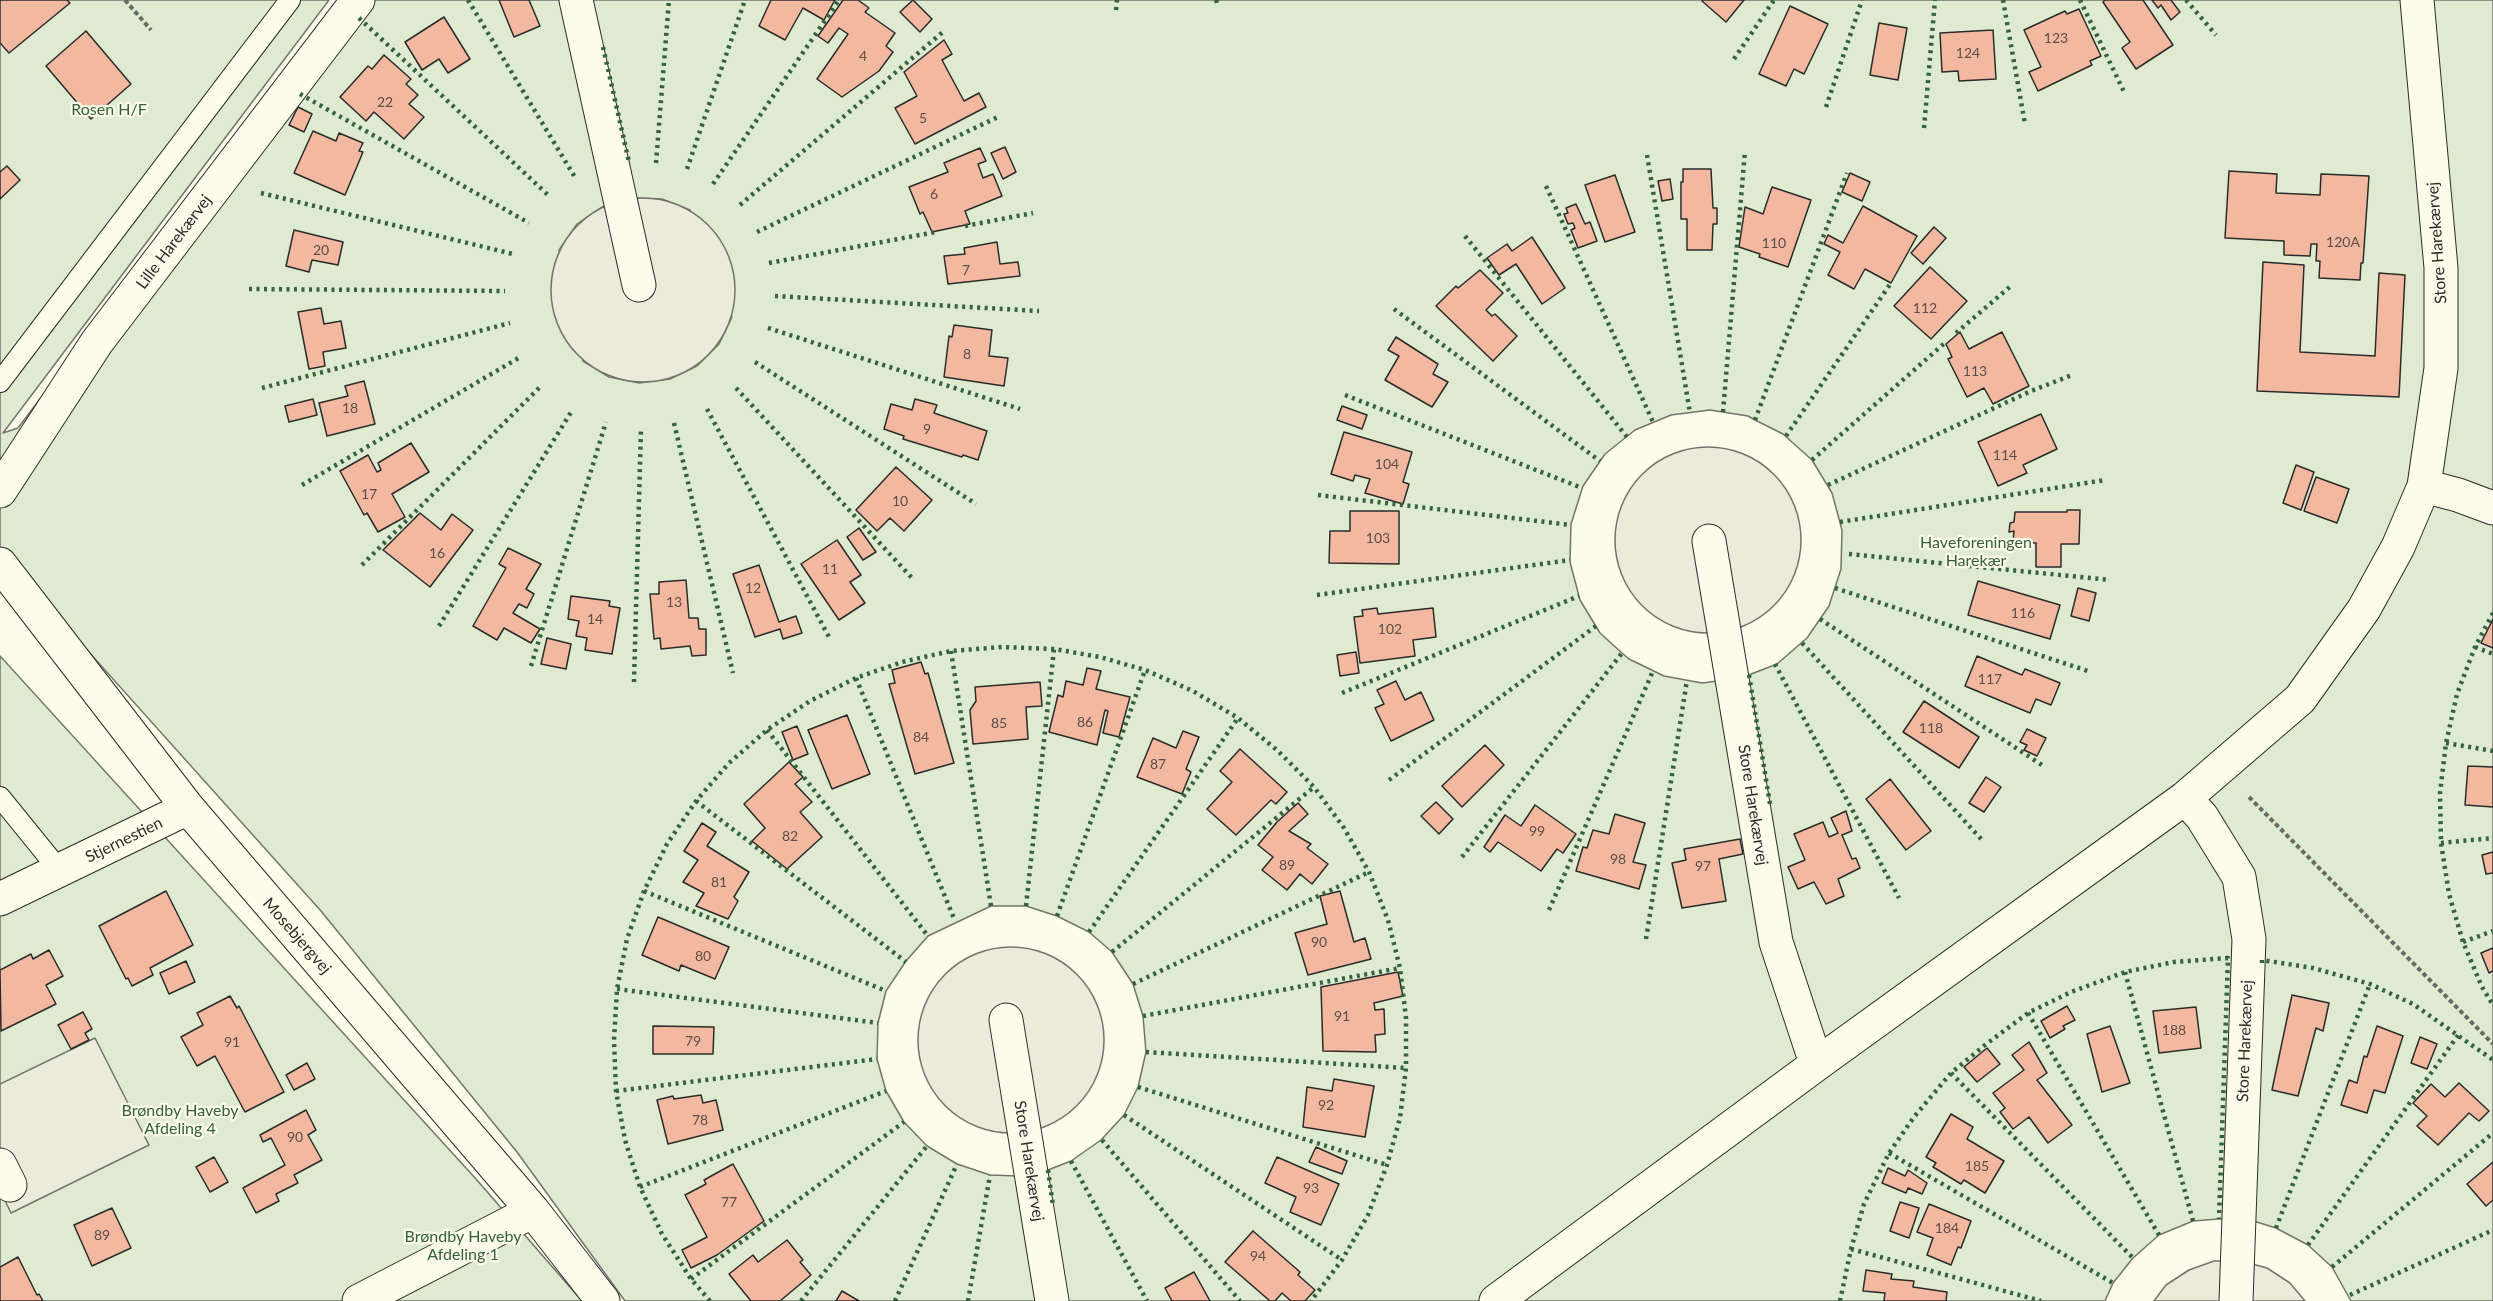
<!DOCTYPE html>
<html>
<head>
<meta charset="utf-8">
<style>
	body { margin:0 }
	canvas { display:block; background:#fdfbea }
</style>
</head>
<body>
<canvas width="2493" height="1301"></canvas>
<script>
const g = document.querySelector('canvas').getContext('2d');
g.lineJoin = 'round';
function fillPath(path, color) {
  g.fillStyle = color;
  g.fill(path, 'evenodd');
}
function shape(rows) {
  const path = new Path2D();
  for (const r of rows) {
    if (r.length === 3) {
      path.moveTo(r[0] + r[2], r[1]);
      path.arc(r[0], r[1], r[2], 0, 2 * Math.PI);
      continue;
    }
    path.moveTo(r[0], r[1]);
    for (let i = 2; i < r.length; i += 2) path.lineTo(r[i], r[i + 1]);
  }
  return path;
}
function strokePath(path, color, width, dash) {
  g.strokeStyle = color;
  g.lineWidth = width;
  g.lineCap = dash ? 'butt' : 'round';
  g.setLineDash(dash || []);
  g.stroke(path);
}
function label(font, color, halo, rows, align = 'center') {
  g.font = font + ' Lato,sans-serif';
  g.lineWidth = 4.5;
  g.setLineDash([]);
  g.textBaseline = 'middle';
  g.strokeStyle = halo;
  g.fillStyle = color;
  for (const [text, x, y, turn = 0] of rows) {
    g.save();
    g.translate(x, y);
    g.rotate((+turn || 0) * Math.PI / 180);
    g.textAlign = isNaN(turn) ? turn : align;
    if (halo) g.strokeText(text, 0, 0);
    g.fillText(text, 0, 0);
    g.restore();
  }
}
const green = shape([
	[0,0,329,0,3,433,18,428,342,0,2493,0,2493,1301,2351,1301,2332,1267,2308,1245,2276,1228,2247,1219,2219,1219,2193,1221,2159,1235,2133,1258,2113,1283,2105,1301,625,1301,517,1152,321,911,0,553,0,0],
	[631,198,662,199,690,210,732,317,719,344,697,366,670,379,639,383,609,377,583,361,559,250,577,224,602,207,631,198],
	[1710,410,1748,416,1755,420,1783,434,1812,460,1832,493,1842,530,1841,569,1829,606,1807,638,1777,664,1741,678,1702,683,1664,676,1629,659,1622,653,1600,633,1580,600,1570,562,1571,524,1583,486,1605,454,1635,430,1671,415,1710,410],
	[991,906,1026,906,1057,916,1089,932,1112,952,1133,984,1143,1016,1146,1052,1138,1087,1124,1115,1101,1140,1071,1161,1048,1170,1018,1176,990,1175,957,1164,927,1146,904,1122,886,1091,877,1059,878,1023,886,991,906,961,928,936,991,906],
	[0,656,476,1179,582,1301,0,1301,0,656]
]);
const parking = shape([
	[643,290,92],
	[1708,540,93],
	[1011,1040,93],
	[95,1038,149,1145,11,1213,0,1190,0,1084,95,1038],
	[2214,1261,2241,1261,2267,1268,2290,1283,2305,1301,2154,1301,2166,1285,2189,1270,2214,1261]
]);
const building = shape([
	[0,0,67,0,70,3,9,53,0,43,0,0],
	[499,0,529,0,540,26,514,37,499,0],
	[771,0,835,0,824,20,803,8,785,40,759,26,771,0],
	[843,0,858,0,869,8,865,12,895,33,886,46,893,52,879,71,842,97,817,79,848,34,839,28,828,43,818,36,843,0],
	[913,0,932,19,920,32,900,12,913,0],
	[1703,0,1744,0,1726,22,1702,1,1703,0],
	[2105,0,2143,0,2173,45,2136,69,2122,48,2130,42,2103,2,2105,0],
	[2152,0,2171,0,2180,12,2171,20,2161,5,2158,8,2152,0],
	[1790,6,1828,24,1804,74,1794,69,1786,86,1759,74,1790,6],
	[2079,9,2101,56,2090,61,2092,65,2038,91,2029,72,2041,67,2024,30,2065,11,2067,14,2079,9],
	[444,17,470,59,448,73,439,59,422,70,405,42,444,17],
	[1879,23,1907,28,1898,80,1870,75,1879,23],
	[1993,30,1996,79,1959,81,1958,71,1942,72,1940,33,1993,30],
	[86,31,131,84,91,119,46,66,86,31],
	[944,40,952,54,942,60,964,101,979,93,986,107,915,144,895,108,917,96,904,72,944,40],
	[384,55,411,79,406,84,418,95,409,104,424,117,404,139,374,112,366,121,340,97,368,66,372,69,384,55],
	[298,107,312,114,304,132,289,125,298,107],
	[313,131,336,141,339,133,363,143,359,151,363,152,345,195,294,173,313,131],
	[1005,147,1016,172,1003,179,991,153,1005,147],
	[980,148,986,161,978,164,983,178,993,174,1002,196,965,211,970,224,932,232,923,212,920,214,909,187,948,172,944,163,980,148],
	[7,166,20,180,0,199,0,172,7,166],
	[1683,169,1711,169,1713,208,1717,208,1717,224,1713,224,1712,250,1687,250,1687,219,1681,219,1681,182,1683,182,1683,169],
	[2229,171,2277,174,2276,193,2320,195,2321,174,2369,176,2363,263,2361,263,2360,280,2319,278,2320,261,2316,261,2317,244,2311,244,2310,256,2284,255,2284,241,2225,238,2229,171],
	[1850,173,1870,182,1862,201,1842,192,1850,173],
	[1615,175,1635,232,1605,242,1585,185,1615,175],
	[1670,179,1673,199,1662,201,1658,181,1670,179],
	[1772,187,1811,200,1788,267,1759,257,1760,254,1739,247,1745,207,1763,214,1772,187],
	[1576,204,1585,224,1590,222,1597,241,1578,248,1571,230,1575,228,1573,223,1568,224,1564,214,1568,213,1566,208,1576,204],
	[1863,206,1917,236,1891,283,1865,269,1854,289,1828,275,1840,252,1824,244,1828,235,1843,243,1863,206],
	[1934,227,1946,238,1923,264,1911,253,1934,227],
	[294,230,343,242,338,265,312,260,309,272,286,266,294,230],
	[1532,237,1565,288,1542,304,1516,264,1499,275,1487,258,1507,244,1512,251,1532,237],
	[997,242,1000,264,1018,262,1020,276,948,284,944,256,965,254,964,248,997,242],
	[2263,262,2304,265,2300,352,2375,356,2379,273,2405,275,2399,397,2257,391,2263,262],
	[1930,267,1967,301,1931,339,1894,306,1930,267],
	[1480,270,1503,293,1486,310,1492,316,1495,314,1517,336,1493,361,1436,306,1456,286,1458,288,1480,270],
	[321,308,324,324,341,321,346,348,323,352,325,366,309,369,298,312,321,308],
	[954,325,992,330,989,356,1008,358,1004,386,944,377,949,336,952,337,954,325],
	[1960,332,1969,349,2002,332,2029,386,1993,404,1984,388,1967,397,1948,359,1952,357,1946,344,1960,332],
	[1396,337,1438,364,1433,374,1448,382,1432,407,1385,380,1399,356,1388,350,1396,337],
	[364,381,375,424,327,436,319,403,348,396,345,386,364,381],
	[313,399,317,415,289,422,285,406,313,399],
	[915,399,937,405,934,413,987,431,978,460,963,455,962,457,903,439,904,436,884,429,891,404,912,410,915,399],
	[1342,406,1367,415,1362,429,1337,420,1342,406],
	[2041,414,2057,449,2023,465,2027,473,1998,486,1978,442,2041,414],
	[1344,432,1412,452,1403,482,1409,484,1403,504,1365,493,1370,479,1355,475,1353,481,1331,474,1344,432],
	[411,443,429,472,392,494,405,517,378,532,367,513,364,515,340,471,368,455,377,472,381,470,378,463,411,443],
	[2296,465,2314,472,2301,510,2283,503,2296,465],
	[896,467,932,500,904,531,890,518,877,531,856,510,896,467],
	[2316,477,2349,489,2337,523,2304,511,2316,477],
	[2067,510,2080,510,2079,544,2061,544,2061,567,2036,567,2036,543,2013,542,2014,531,2009,532,2010,523,2014,522,2015,512,2067,512,2067,510],
	[1350,511,1399,511,1399,564,1329,563,1330,531,1350,531,1350,511],
	[420,513,441,530,452,514,473,530,430,587,383,550,420,513],
	[859,528,876,552,863,560,847,537,859,528],
	[837,540,861,575,850,582,865,603,839,620,801,564,837,540],
	[508,548,541,564,526,589,534,594,527,608,519,604,513,613,540,629,531,643,504,628,497,640,473,626,506,568,499,564,508,548],
	[759,565,779,622,796,616,802,633,783,639,780,629,755,637,733,574,759,565],
	[686,580,689,618,698,618,699,629,706,629,706,655,692,656,690,646,661,649,660,638,654,639,650,594,659,594,659,582,686,580],
	[1978,581,2060,605,2050,639,1968,615,1978,581],
	[2078,588,2096,593,2089,621,2071,616,2078,588],
	[571,596,610,601,609,606,620,608,612,654,585,650,587,638,576,636,579,621,568,619,571,596],
	[1377,608,1378,614,1433,608,1436,637,1413,640,1415,656,1360,663,1354,617,1363,616,1362,610,1377,608],
	[2493,619,2493,648,2481,643,2493,619],
	[547,638,571,644,566,669,541,664,547,638],
	[1356,652,1359,673,1340,676,1337,655,1356,652],
	[1977,656,2022,675,2025,669,2060,683,2051,705,2036,699,2030,713,1965,686,1977,656],
	[921,662,925,674,928,673,954,763,915,774,889,684,895,683,892,670,921,662],
	[1087,668,1101,671,1096,689,1130,697,1119,737,1103,733,1108,711,1105,710,1097,745,1049,732,1058,695,1063,697,1066,681,1083,685,1087,668],
	[1396,681,1405,700,1421,692,1434,720,1391,741,1375,708,1384,704,1377,690,1396,681],
	[1040,682,1042,706,1026,707,1028,739,973,744,970,710,976,701,975,687,1040,682],
	[1924,701,1979,737,1959,768,1903,732,1924,701],
	[847,715,870,774,832,789,808,730,847,715],
	[797,726,808,754,793,760,782,732,797,726],
	[2027,729,2046,738,2037,756,2024,750,2027,745,2020,742,2027,729],
	[1183,731,1199,737,1186,769,1191,772,1182,794,1137,777,1153,738,1176,748,1183,731],
	[1485,745,1504,765,1462,807,1442,786,1485,745],
	[1240,749,1287,792,1276,804,1271,800,1236,835,1207,809,1232,782,1220,771,1240,749],
	[789,762,803,777,795,784,812,802,800,812,822,837,787,869,752,841,765,828,744,804,789,762],
	[2468,766,2493,767,2493,807,2465,805,2468,766],
	[1986,777,2001,787,1984,812,1969,803,1986,777],
	[1890,779,1931,831,1906,850,1866,799,1890,779],
	[1436,802,1453,819,1439,834,1421,816,1436,802],
	[1298,803,1308,814,1289,831,1311,844,1307,848,1328,864,1312,884,1300,874,1287,890,1262,870,1273,857,1258,845,1277,822,1298,803],
	[1535,805,1576,834,1563,853,1557,849,1541,871,1498,842,1490,852,1484,847,1505,815,1521,826,1535,805],
	[1846,811,1852,831,1842,835,1852,859,1856,858,1860,868,1838,879,1844,896,1826,904,1814,882,1798,889,1788,867,1805,860,1794,834,1823,822,1829,837,1838,833,1831,818,1846,811],
	[1615,814,1645,823,1633,862,1646,865,1639,889,1576,871,1583,847,1587,848,1593,830,1609,834,1615,814],
	[702,823,716,832,707,846,749,872,734,897,738,901,728,919,696,906,704,893,683,882,698,860,684,851,702,823],
	[1740,839,1743,854,1719,859,1726,901,1682,908,1672,863,1686,860,1684,849,1740,839],
	[2493,852,2493,873,2486,874,2482,855,2493,852],
	[166,891,193,945,150,968,153,975,132,986,128,978,126,979,99,926,166,891],
	[1340,891,1354,942,1365,938,1371,959,1308,975,1295,933,1327,924,1320,896,1340,891],
	[658,917,729,947,715,979,681,965,679,971,642,955,658,917],
	[2493,948,2493,971,2489,973,2481,953,2493,948],
	[49,950,63,976,46,985,56,1004,1,1031,0,970,31,954,33,959,49,950],
	[186,961,195,982,169,994,160,973,186,961],
	[1398,972,1403,996,1374,1003,1375,1010,1384,1009,1385,1034,1375,1035,1376,1052,1323,1051,1321,987,1398,972],
	[2292,995,2329,1003,2323,1031,2316,1028,2298,1096,2272,1090,2292,995],
	[230,996,237,1008,239,1006,284,1092,245,1112,215,1056,197,1066,181,1037,203,1025,197,1013,230,996],
	[2067,1006,2075,1020,2063,1026,2065,1029,2050,1038,2041,1021,2067,1006],
	[2196,1007,2201,1048,2159,1053,2153,1011,2196,1007],
	[83,1012,92,1029,85,1033,89,1040,71,1049,58,1025,83,1012],
	[653,1026,714,1027,713,1054,653,1054,653,1026],
	[2110,1026,2130,1083,2102,1092,2087,1034,2110,1026],
	[2377,1026,2403,1036,2385,1093,2374,1090,2367,1113,2341,1105,2349,1080,2357,1083,2364,1056,2367,1057,2377,1026],
	[2420,1037,2437,1044,2427,1069,2411,1063,2420,1037],
	[2029,1042,2047,1073,2037,1080,2072,1125,2048,1143,2029,1117,2013,1129,2000,1112,2005,1108,1993,1093,2024,1070,2012,1055,2029,1042],
	[1987,1048,2000,1064,1977,1082,1964,1067,1987,1048],
	[307,1063,315,1079,294,1090,286,1075,307,1063],
	[1334,1079,1374,1086,1365,1137,1303,1127,1307,1087,1332,1091,1334,1079],
	[2459,1083,2489,1111,2479,1121,2469,1113,2438,1145,2417,1126,2427,1116,2413,1103,2431,1084,2445,1097,2459,1083],
	[701,1095,703,1103,716,1100,723,1130,668,1144,657,1100,673,1096,674,1099,701,1095],
	[306,1110,316,1130,308,1135,322,1160,294,1175,298,1183,276,1194,279,1201,256,1213,243,1188,285,1165,271,1138,263,1142,260,1135,306,1110],
	[1951,1114,1973,1127,1967,1139,2004,1161,1985,1193,1964,1180,1961,1184,1933,1167,1936,1163,1926,1157,1951,1114],
	[1316,1147,1347,1161,1342,1174,1309,1162,1316,1147],
	[214,1157,228,1182,210,1192,196,1167,214,1157],
	[1277,1157,1339,1184,1321,1225,1290,1212,1296,1197,1265,1183,1277,1157],
	[2493,1162,2493,1200,2486,1206,2467,1184,2493,1162],
	[733,1164,764,1221,717,1255,691,1268,682,1250,707,1237,685,1195,706,1184,704,1180,733,1164],
	[1888,1168,1905,1176,1908,1170,1927,1183,1922,1194,1908,1188,1906,1193,1882,1183,1888,1168],
	[1900,1202,1919,1208,1909,1238,1890,1231,1900,1202],
	[1929,1204,1971,1221,1961,1248,1958,1247,1951,1265,1927,1255,1933,1238,1917,1232,1929,1204],
	[112,1208,131,1248,92,1266,74,1225,112,1208],
	[1253,1231,1300,1272,1298,1275,1315,1290,1305,1301,1291,1301,1282,1293,1275,1301,1270,1301,1225,1262,1253,1231],
	[787,1240,803,1260,800,1262,811,1275,780,1301,751,1301,729,1274,753,1255,758,1262,787,1240],
	[18,1257,37,1295,39,1294,43,1301,0,1301,0,1267,18,1257],
	[1866,1270,1892,1274,1891,1279,1914,1281,1913,1287,1947,1292,1946,1301,1884,1301,1885,1293,1863,1291,1866,1270],
	[1194,1272,1210,1301,1172,1301,1165,1288,1194,1272],
	[842,1291,859,1301,836,1301,842,1291]
]);
const path = shape([
	[125,0,151,30],
	[2249,797,2493,1044]
]);
const service = shape([
	[0,382,290,0],
	[0,797,60,871]
]);
const minor = shape([
	[576,0,639,285],
	[2424,486,2458,495,2493,508],
	[0,491,97,342,358,0],
	[1709,541,1776,942,1812,1051,1821,1061],
	[0,564,188,808,533,1211,603,1301],
	[2185,798,2202,817,2239,877,2249,939,2236,1301],
	[0,899,188,808],
	[1006,1020,1052,1301],
	[0,1165,10,1185],
	[359,1301,533,1211],
	[1496,1301,1821,1061,2185,798,2300,699,2364,609,2398,547,2424,486,2441,368,2441,268,2417,0]
]);
const hedge = shape([
	[468,0,576,179],
	[1216,0,1217,3],
	[2003,0,2025,124],
	[2080,0,2125,94],
	[2186,0,2216,35],
	[1116,10,1117,0],
	[359,18,548,195],
	[603,47,629,162],
	[1734,59,1774,0],
	[300,94,529,223],
	[1826,107,1862,0],
	[1924,128,1935,0],
	[1647,155,1690,413],
	[656,163,669,0],
	[687,169,745,0],
	[713,184,839,0],
	[1546,186,1653,422],
	[261,193,513,254],
	[740,205,944,31],
	[965,226,1033,213],
	[757,232,1000,116],
	[1465,236,1627,437],
	[769,263,936,232],
	[249,289,505,291],
	[775,296,1039,311],
	[1394,309,1600,461],
	[768,328,1020,409],
	[1956,333,2012,285],
	[755,362,976,504],
	[262,388,510,323],
	[736,388,912,578],
	[1345,395,1582,488],
	[707,409,829,637],
	[1723,412,1745,151],
	[1755,420,1847,173],
	[674,423,733,673],
	[1786,436,1891,283],
	[1812,460,1947,341],
	[302,485,522,356],
	[1828,485,2031,391,2072,375],
	[1318,495,1571,525],
	[1840,522,2105,480],
	[1849,554,2110,580],
	[362,565,541,386],
	[1835,588,2091,672],
	[1317,595,1570,560],
	[2493,613,2475,647,2457,694,2446,743,2440,793,2441,843,2449,894,2463,942,2482,987,2493,1005],
	[1820,619,2045,767],
	[439,626,573,409],
	[1802,643,1982,840],
	[2475,647,2493,654],
	[951,651,991,906],
	[1775,664,1899,898],
	[531,666,606,422],
	[1749,675,1770,804],
	[856,678,955,921],
	[634,682,641,428],
	[1342,693,1579,596],
	[767,730,928,936],
	[2446,743,2493,751],
	[1389,780,1596,626],
	[696,801,906,962],
	[2441,843,2493,838],
	[1462,857,1622,653],
	[644,891,886,991],
	[1026,906,1054,649],
	[1549,910,1653,671],
	[1057,916,1145,670],
	[1089,932,1238,718],
	[1646,939,1687,680],
	[2463,942,2493,931],
	[1112,952,1314,787],
	[2262,963,2262,960,2313,968,2370,984,2413,1004,2493,1060],
	[2125,972,2193,1221],
	[1133,984,1369,872],
	[617,989,878,1023],
	[2028,1013,2159,1235],
	[1143,1016,1400,968],
	[1146,1052,1406,1068],
	[1951,1073,2133,1258],
	[1138,1087,1387,1165],
	[616,1091,877,1059],
	[1124,1115,1342,1260],
	[1102,1140,1240,1301],
	[1889,1153,2113,1283],
	[1071,1161,1147,1301],
	[1048,1170,1053,1206],
	[640,1187,886,1091],
	[2276,1228,2370,984],
	[2308,1245,2459,1034],
	[1851,1249,2041,1301],
	[2332,1267,2493,1133],
	[691,1279,904,1122],
	[2350,1295,2493,1230],
	[710,1301,691,1279,662,1234,640,1187,625,1140,616,1091,614,1040,617,989,627,939,644,891,667,844,696,801,729,763,767,730,810,701,856,678,902,662,951,651,1002,647,1054,649,1100,657,1145,670,1193,691,1238,718,1278,751,1314,787,1344,828,1369,872,1388,920,1400,968,1406,1018,1406,1068,1400,1118,1387,1165,1368,1215,1342,1260,1311,1301],
	[801,1301,927,1146],
	[895,1301,957,1164],
	[968,1301,990,1175],
	[1840,1301,1851,1249,1864,1204,1889,1153,1914,1117,1951,1073,1985,1045,2028,1013,2071,992,2125,972,2174,962,2228,958,2219,1219]
]);
const numberNames = [
	["123",2056,38],
	["124",1968,53],
	["4",863,56],
	["22",385,102],
	["5",923,118],
	["6",934,194],
	["120A",2343,242],
	["110",1774,243],
	["20",321,250],
	["7",966,270],
	["112",1925,308],
	["8",967,354],
	["113",1975,371],
	["18",350,408],
	["9",927,429],
	["114",2005,455],
	["104",1387,464],
	["17",369,494],
	["10",900,501],
	["103",1378,538],
	["16",437,553],
	["11",830,569],
	["12",753,588],
	["13",674,602],
	["116",2023,613],
	["14",595,619],
	["102",1390,629],
	["117",1990,679],
	["86",1085,722],
	["85",999,723],
	["118",1931,728],
	["84",921,737],
	["87",1158,764],
	["99",1537,831],
	["82",790,836],
	["98",1618,859],
	["89",1287,865],
	["97",1703,866],
	["81",719,882],
	["90",1319,942],
	["80",703,956],
	["91",1342,1016],
	["188",2174,1030],
	["79",693,1041],
	["91",232,1042],
	["92",1326,1105],
	["78",700,1120],
	["90",295,1137],
	["185",1977,1166],
	["93",1311,1188],
	["77",729,1202],
	["184",1947,1228],
	["89",102,1235],
	["94",1258,1256]
];
const parkNames = [
	["Rosen H/F",109,110],
	["Haveforeningen",1976,543],
	["Harekær",1976,561],
	["Brøndby Haveby",180,1111],
	["Afdeling 4",180,1129],
	["Brøndby Haveby",463,1237],
	["Afdeling 1",463,1255]
];
const streetNames = [
	["Lille Harekærvej",174,242,-53],
	["Store Harekærvej",2437,243,-94],
	["Store Harekærvej",1753,805,81],
	["Stjernestien",124,840,-26],
	["Mosebjergvej",297,936,49],
	["Store Harekærvej",2245,1041,-88],
	["Store Harekærvej",1029,1161,81]
];
fillPath(green, '#deebd1');
strokePath(green, '#74746e', 1.5);
fillPath(parking, '#eceadb');
strokePath(parking, '#74746e', 1.5);
fillPath(building, '#f2b8a0');
strokePath(building, '#2b2b2b', 1.5);
strokePath(service, '#2b2b2b', 22);
strokePath(minor, '#2b2b2b', 35);
strokePath(path, '#6a6964', 4, [4.5, 3]);
strokePath(service, '#fdfbea', 20);
strokePath(minor, '#fdfbea', 33);
strokePath(hedge, '#34623c', 4.5, [3, 4.5]);
label('14px', '#5d4e48', null, numberNames);
label('16px', '#34623c', '#fdfbea', parkNames);
label('16px', '#2b2b2b', '#fdfbea', streetNames);
</script>
</body>
</html>
